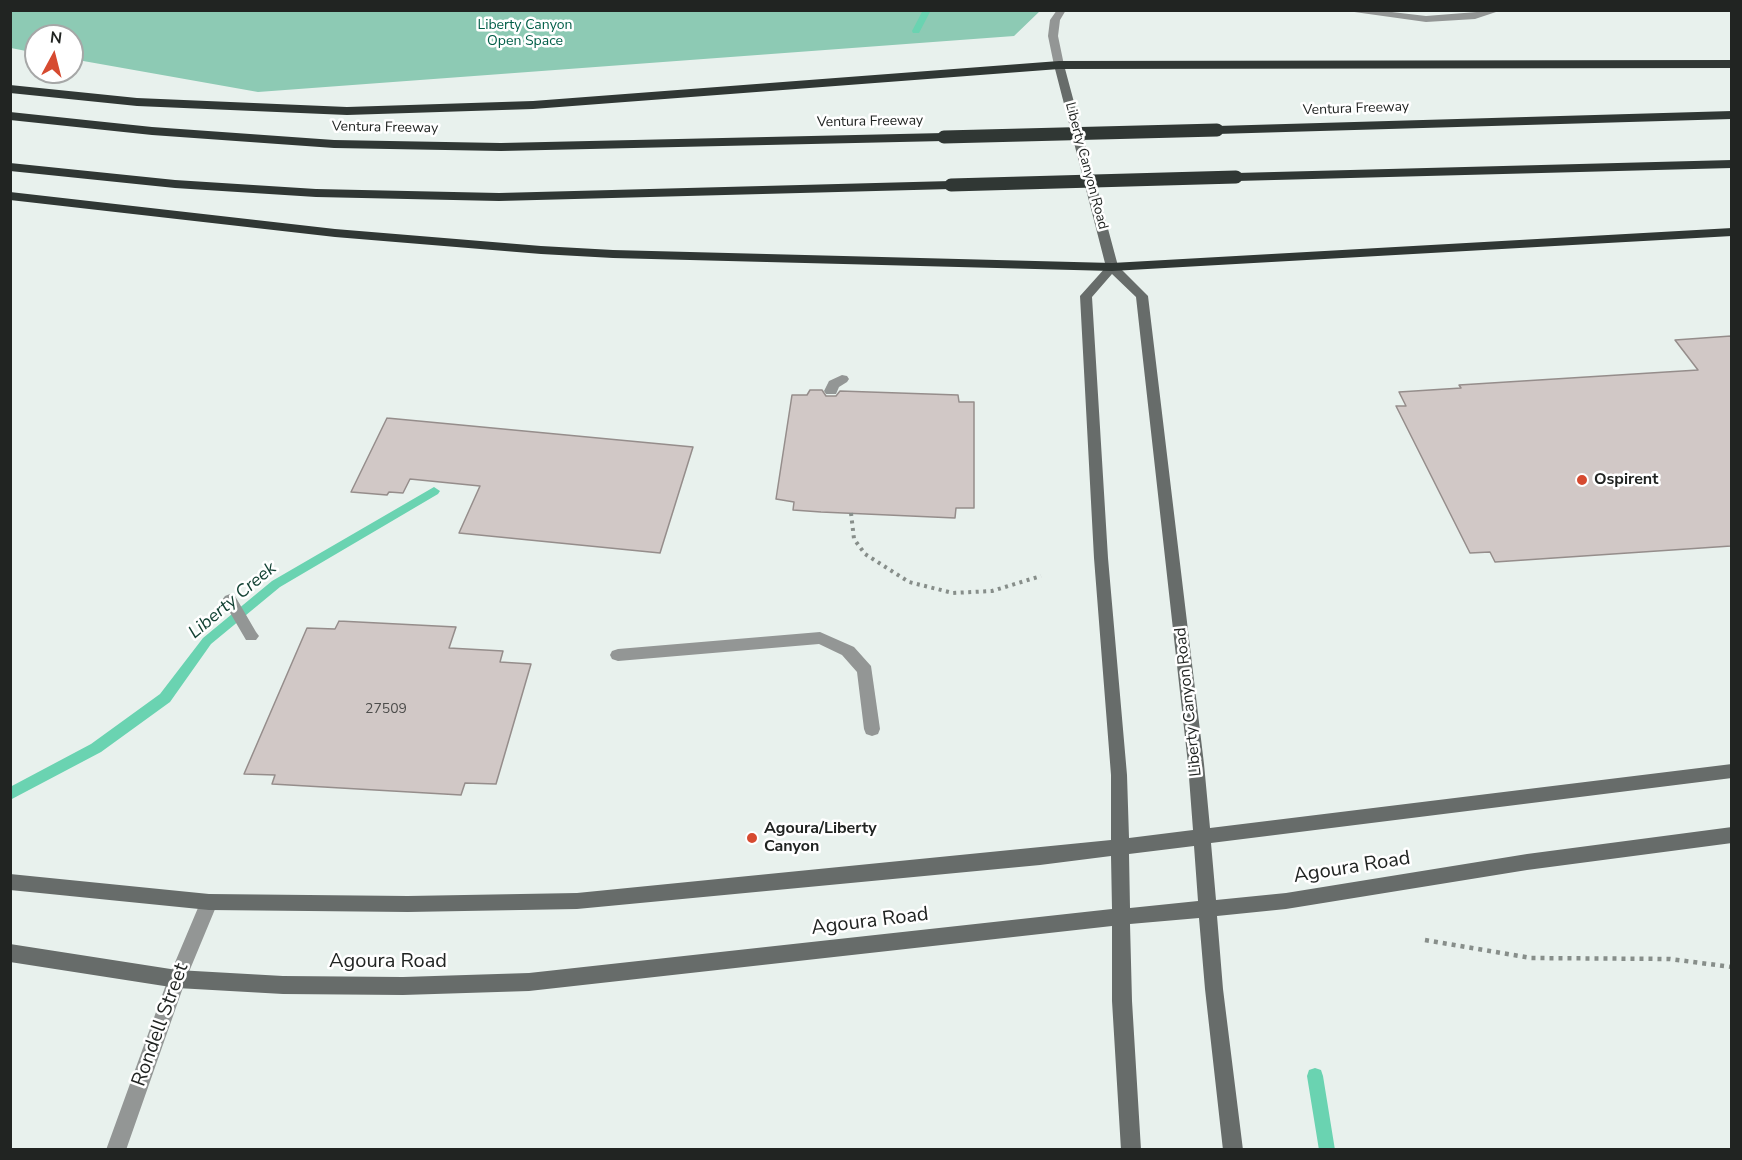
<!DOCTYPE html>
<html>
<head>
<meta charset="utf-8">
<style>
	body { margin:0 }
	#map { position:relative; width:1742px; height:1160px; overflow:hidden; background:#e8f1ed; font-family:"Nunito Sans",sans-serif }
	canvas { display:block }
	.frame { position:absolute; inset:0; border:12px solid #212422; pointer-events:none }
	.north { position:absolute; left:24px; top:24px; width:60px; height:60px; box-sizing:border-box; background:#fff; border:2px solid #a6a7a7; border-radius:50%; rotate:7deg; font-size:16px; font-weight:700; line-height:24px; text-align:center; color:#212422 }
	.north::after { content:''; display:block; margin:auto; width:21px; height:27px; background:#d64a30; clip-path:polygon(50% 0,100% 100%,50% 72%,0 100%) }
</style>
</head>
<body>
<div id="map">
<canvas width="1742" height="1160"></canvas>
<div class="frame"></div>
<div class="north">N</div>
</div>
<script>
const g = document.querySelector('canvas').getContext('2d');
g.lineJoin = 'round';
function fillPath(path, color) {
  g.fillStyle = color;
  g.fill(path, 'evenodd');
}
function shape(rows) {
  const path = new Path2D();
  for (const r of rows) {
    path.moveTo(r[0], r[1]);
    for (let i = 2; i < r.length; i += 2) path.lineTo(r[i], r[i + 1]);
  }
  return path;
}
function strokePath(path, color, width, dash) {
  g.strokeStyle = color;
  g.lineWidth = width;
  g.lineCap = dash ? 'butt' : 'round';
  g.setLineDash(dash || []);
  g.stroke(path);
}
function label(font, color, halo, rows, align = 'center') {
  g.font = font + ' "Nunito Sans",sans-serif';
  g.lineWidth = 5;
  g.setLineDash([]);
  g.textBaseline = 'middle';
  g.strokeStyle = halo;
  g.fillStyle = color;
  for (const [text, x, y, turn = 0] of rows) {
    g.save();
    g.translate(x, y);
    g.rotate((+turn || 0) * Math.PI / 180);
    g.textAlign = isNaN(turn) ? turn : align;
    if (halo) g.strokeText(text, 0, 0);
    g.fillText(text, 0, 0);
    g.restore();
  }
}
const green = shape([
	[10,11,11,10,1040,11,1014,36,258,92,72,59,72,36,36,36,36,53,11,48]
]);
const stream = shape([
	[923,10,931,10,919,33,913,33,912,31,923,10],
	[434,487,440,491,438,494,280,587,211,644,170,702,101,752,10,800,10,787,91,744,160,694,203,638,272,581,434,487],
	[1315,1068,1321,1070,1323,1076,1335,1150,1319,1150,1307,1076,1309,1070,1315,1068]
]);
const building = shape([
	[1731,336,1731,546,1495,562,1490,552,1470,553,1396,406,1406,406,1399,392,1461,388,1459,385,1698,370,1675,340,1731,336],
	[810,390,822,390,826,396,836,396,840,391,958,395,959,402,974,402,974,508,956,508,955,518,821,512,793,510,794,502,776,499,792,395,807,395,810,390],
	[387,418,693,447,660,553,459,533,480,486,410,479,403,493,389,492,387,495,351,492,387,418],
	[339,621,456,627,449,648,503,651,500,662,531,664,496,784,465,783,461,795,272,784,275,775,244,774,307,628,335,629,339,621]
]);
const pathFar1 = shape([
	[851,513,854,539,865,554,909,582,953,593,992,591,1041,576]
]);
const path = shape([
	[1425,940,1531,958,1670,959,1732,967]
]);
const lane = shape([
	[842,375,847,376,849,379,847,382,839,387,836,394,826,394,824,391,829,381,842,375],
	[230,594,235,596,256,632,259,636,256,640,246,640,225,604,222,600,225,596,230,594],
	[820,632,854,647,871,666,880,729,878,734,872,736,866,734,864,729,857,672,842,655,819,644,618,661,612,659,610,655,612,651,618,649,820,632]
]);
const street = shape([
	[1057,10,1066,10,1060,20,1058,36,1064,65,1059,68,1054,65,1048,36,1050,20,1057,10],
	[1340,10,1375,10,1426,16,1502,10,1475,19,1426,22,1340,10],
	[209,894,215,896,218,902,186,979,126,1150,106,1150,168,979,203,896,209,894]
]);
const secondary = shape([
	[1059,62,1064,65,1118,266,1148,296,1204,764,1210,828,1732,764,1732,778,1211,843,1216,900,1286,893,1527,854,1732,827,1732,843,1527,870,1286,909,1217,916,1223,989,1243,1150,1223,1150,1205,989,1199,918,1130,924,1132,1001,1141,1150,1121,1150,1112,1001,1112,926,529,991,403,995,283,994,177,988,10,962,10,944,177,970,283,976,403,977,529,973,1112,909,1111,856,1040,865,577,909,408,912,209,910,10,890,10,874,209,894,408,896,577,893,1111,840,1111,775,1094,558,1080,296,1106,267,1054,65,1059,62],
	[1112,274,1136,297,1188,764,1193,830,1129,838,1127,775,1108,558,1092,297,1112,274],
	[1194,846,1198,901,1130,908,1129,854,1194,846]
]);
const highway = shape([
	[1732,60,1732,68,1059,69,533,109,347,115,137,106,10,93,10,85,137,98,347,107,533,101,1059,61,1732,60],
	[1732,111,1732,119,1217,134,1211,130,1217,126,1732,111],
	[10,112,152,127,334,140,501,143,944,133,950,137,944,141,501,151,334,148,152,135,10,120,10,112],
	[1732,160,1732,168,1236,181,1229,177,1236,173,1732,160],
	[10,163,175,180,316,189,499,193,951,181,958,185,951,189,499,201,316,197,175,188,10,171,10,163],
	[10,192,335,229,541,246,613,250,1112,263,1732,228,1732,236,1112,271,613,258,541,254,335,237,10,200,10,192]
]);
const highwayBridge = shape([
	[944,137,1217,130],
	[951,185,1236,177]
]);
const markers = [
	[1582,480,6,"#d64a30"],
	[752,838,6,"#d64a30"]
];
const farParknames = [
	["Liberty Canyon",525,26],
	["Open Space",525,42]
];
const farStreetnames = [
	["Ventura Freeway",1356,109,-2],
	["Ventura Freeway",870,122,-1],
	["Ventura Freeway",385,128,1],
	["Liberty Canyon Road",1086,166,75]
];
const numberNames = [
	["27509",386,710]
];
const poiNames = [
	["Ospirent",1594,480],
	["Agoura/Liberty",764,829],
	["Canyon",764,847]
];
const streetNames = [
	["Liberty Canyon Road",1189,702,-96]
];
const waterNames = [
	["Liberty Creek",233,601,-40]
];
const nearStreetnames = [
	["Agoura Road",1352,868,-9],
	["Agoura Road",870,922,-7],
	["Agoura Road",388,962],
	["Rondell Street",161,1025,-70]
];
fillPath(green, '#8dcab4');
fillPath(stream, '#6ad3b1');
fillPath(building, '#d1c8c6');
strokePath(building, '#958d8b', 1.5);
strokePath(pathFar1, '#878e8a', 4, [3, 4.5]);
strokePath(path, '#878e8a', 4.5, [4, 5]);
fillPath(lane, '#939695');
fillPath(street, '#939695');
fillPath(secondary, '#676c6a');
fillPath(highway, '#303734');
strokePath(highwayBridge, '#303734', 13);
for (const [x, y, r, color] of markers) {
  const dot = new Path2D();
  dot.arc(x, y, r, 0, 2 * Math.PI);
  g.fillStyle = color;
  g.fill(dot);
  strokePath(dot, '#fff', 2);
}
label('14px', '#005d47', '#fff', farParknames);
label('14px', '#212422', '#fff', farStreetnames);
label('14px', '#4d4d4b', null, numberNames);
label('bold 16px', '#212422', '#fff', poiNames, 'left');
label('16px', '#212422', '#fff', streetNames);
label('italic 18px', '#134234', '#fff', waterNames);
label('20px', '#212422', '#fff', nearStreetnames);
</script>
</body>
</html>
